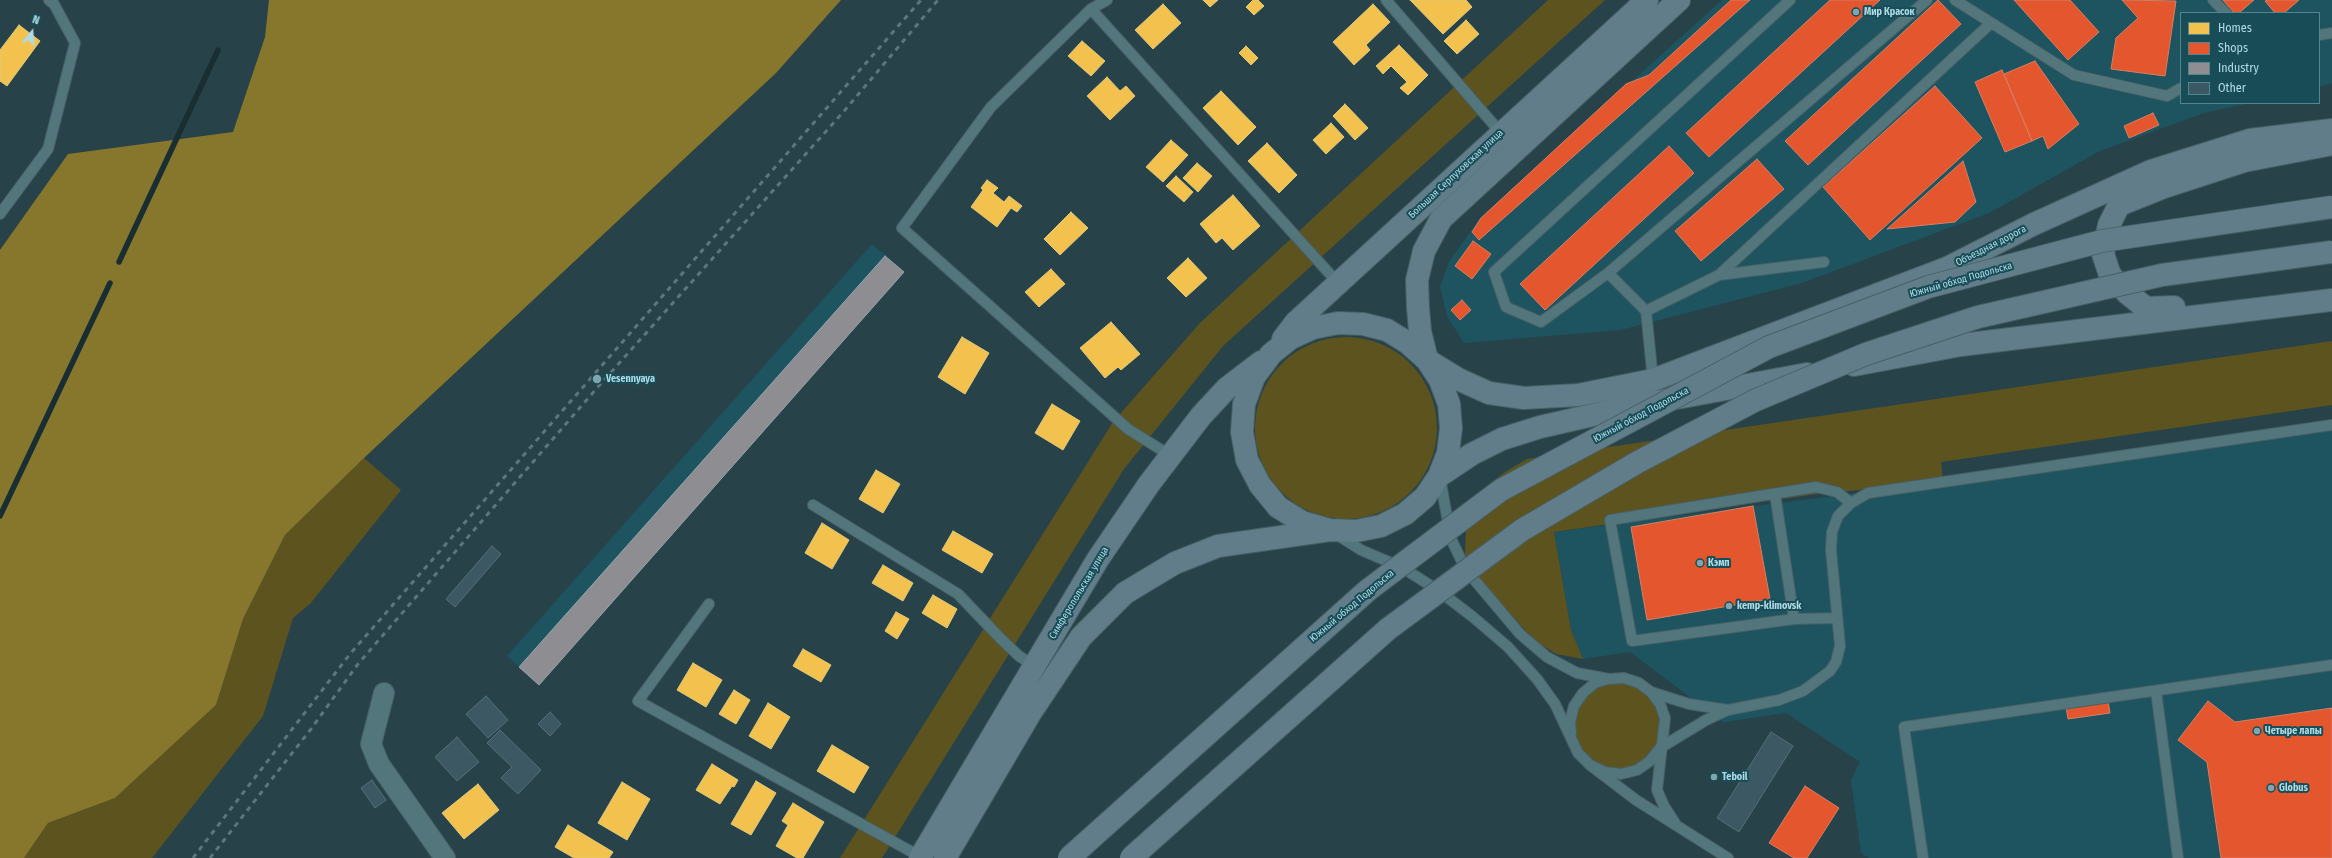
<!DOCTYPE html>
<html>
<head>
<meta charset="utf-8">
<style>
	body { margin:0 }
	#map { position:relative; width:2332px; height:858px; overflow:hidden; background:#274349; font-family:"Fira Sans Condensed",sans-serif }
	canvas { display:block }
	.legend { position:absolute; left:2180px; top:12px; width:140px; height:92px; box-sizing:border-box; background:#184d58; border:1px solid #548691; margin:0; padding:5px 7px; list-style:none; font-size:12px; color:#afdbe6 }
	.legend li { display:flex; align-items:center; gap:8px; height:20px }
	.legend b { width:20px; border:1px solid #548691 }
	.north { position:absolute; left:12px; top:12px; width:40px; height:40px; -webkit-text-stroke:3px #184d58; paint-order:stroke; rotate:18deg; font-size:11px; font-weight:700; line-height:16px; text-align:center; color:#afdbe6 }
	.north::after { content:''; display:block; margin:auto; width:14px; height:18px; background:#afdbe6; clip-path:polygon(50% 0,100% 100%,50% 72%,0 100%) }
</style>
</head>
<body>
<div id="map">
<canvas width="2332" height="858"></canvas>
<ul class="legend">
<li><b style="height:11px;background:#f2c14e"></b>Homes</li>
<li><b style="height:11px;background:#e4572e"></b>Shops</li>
<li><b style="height:11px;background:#8d8d92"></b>Industry</li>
<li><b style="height:11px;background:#3c5862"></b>Other</li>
</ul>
<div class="north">N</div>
</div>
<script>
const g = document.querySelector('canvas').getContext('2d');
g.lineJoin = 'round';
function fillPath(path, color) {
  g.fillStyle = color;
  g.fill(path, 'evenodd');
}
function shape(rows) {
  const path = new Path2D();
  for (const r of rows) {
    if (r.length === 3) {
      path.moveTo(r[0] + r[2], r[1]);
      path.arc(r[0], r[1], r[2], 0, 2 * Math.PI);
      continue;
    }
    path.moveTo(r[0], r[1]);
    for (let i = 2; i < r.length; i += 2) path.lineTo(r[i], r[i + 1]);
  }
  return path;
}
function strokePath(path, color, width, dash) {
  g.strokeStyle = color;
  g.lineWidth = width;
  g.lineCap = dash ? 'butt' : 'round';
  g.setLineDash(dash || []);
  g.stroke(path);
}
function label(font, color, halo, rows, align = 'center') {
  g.font = font + ' "Fira Sans Condensed",sans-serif';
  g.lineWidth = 4;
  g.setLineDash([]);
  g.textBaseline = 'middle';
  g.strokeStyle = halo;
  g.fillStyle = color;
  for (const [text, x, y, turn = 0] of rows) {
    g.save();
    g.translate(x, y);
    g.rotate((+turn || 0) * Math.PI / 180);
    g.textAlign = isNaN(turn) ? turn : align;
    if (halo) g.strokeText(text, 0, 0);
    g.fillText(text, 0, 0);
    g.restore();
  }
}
const built = shape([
	[1722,0,2332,0,2332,83,2319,87,2319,13,2181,13,2181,103,2250,103,2204,113,2100,151,1989,213,1802,283,1621,330,1464,343,1447,316,1440,287,1449,262,1480,218],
	[872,244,904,272,539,685,507,656],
	[2332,423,2332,858,1869,858,1861,853,1851,780,1860,762,1786,713,1723,722,1630,652,1583,659,1571,630,1554,532,1943,482]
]);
const green = shape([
	[1548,0,1605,0,1223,346,1124,469,882,858,840,858,1113,422,1200,323],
	[1346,428,91],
	[2332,341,2332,405,1941,462,1943,482,1816,494,1554,532,1571,630,1583,659,1556,654,1534,640,1476,576,1465,555,1466,530,1471,510,1483,489,1505,472,1527,459],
	[364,458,401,490,310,604,293,618,263,716,152,858,24,858,48,823,115,798,216,705,243,619,285,535],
	[1618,726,43]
]);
const forest = shape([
	[269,0,841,0,776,73,364,458,285,535,243,619,216,705,115,798,48,823,24,858,0,858,0,250,68,154,233,132,265,37]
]);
const homes = shape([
	[1203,0,1218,0,1210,7,1203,0],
	[1253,0,1258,0,1264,6,1254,15,1246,7,1253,0],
	[1410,0,1466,0,1472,7,1443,34,1410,0],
	[1163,4,1181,23,1153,49,1135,30,1163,4],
	[1373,4,1390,22,1366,45,1370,50,1354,65,1333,42,1373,4],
	[1466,20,1479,34,1457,54,1444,41,1466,20],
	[19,25,40,41,7,86,0,81,0,50,19,25],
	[1082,41,1105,61,1091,76,1068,56,1082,41],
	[1399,45,1428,75,1408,95,1400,88,1407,82,1391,66,1383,74,1376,66,1399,45],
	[1246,46,1258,58,1251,65,1239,53,1246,46],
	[1107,77,1120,91,1126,86,1135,96,1110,120,1087,96,1107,77],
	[1221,91,1256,127,1238,145,1203,108,1221,91],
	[1345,104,1368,128,1355,140,1333,116,1345,104],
	[1331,123,1344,137,1326,154,1313,140,1331,123],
	[1171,140,1188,155,1163,182,1146,167,1171,140],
	[1267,143,1297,175,1279,193,1248,161,1267,143],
	[1197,163,1212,176,1198,192,1183,178,1197,163],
	[1176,176,1193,192,1184,202,1166,186,1176,176],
	[987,180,998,188,993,193,1004,202,1009,196,1022,206,1017,212,1011,208,997,227,971,207,983,190,981,188,987,180],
	[1233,195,1260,226,1233,250,1222,238,1216,243,1200,224,1233,195],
	[1071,212,1088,228,1060,255,1044,239,1071,212],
	[1188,258,1207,278,1186,297,1167,278,1188,258],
	[1051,269,1065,284,1039,307,1025,292,1051,269],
	[1111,322,1140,354,1121,370,1118,367,1105,378,1080,348,1111,322],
	[962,337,989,353,965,394,938,377,962,337],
	[1052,404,1080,421,1063,450,1035,433,1052,404],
	[876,470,900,484,883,513,859,499,876,470],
	[822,523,849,540,832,569,805,553,822,523],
	[953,531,993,554,982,573,942,550,953,531],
	[883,565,913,583,903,601,872,583,883,565],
	[933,595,957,609,947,628,922,613,933,595],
	[896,612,909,619,897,639,885,631,896,612],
	[803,649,831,665,821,682,793,666,803,649],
	[693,663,722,680,706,707,677,690,693,663],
	[734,690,750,700,736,724,719,714,734,690],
	[768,703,790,717,771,749,749,736,768,703],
	[832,745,869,767,854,793,817,771,832,745],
	[712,764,738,780,734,787,732,786,720,804,696,790,712,764],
	[756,781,776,793,751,835,731,824,756,781],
	[622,782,650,799,627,840,598,823,622,782],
	[478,784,499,810,464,839,442,813,478,784],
	[793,803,824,822,803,858,797,858,776,846,788,825,782,821,793,803],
	[568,825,613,852,609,858,574,858,555,847,568,825]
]);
const shops = shape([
	[1731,0,1750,0,1479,240,1472,232,1481,218,1626,84,1649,75,1731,0],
	[1830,0,1880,0,1709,157,1686,133,1830,0],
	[1938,0,1961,24,1808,165,1785,141,1938,0],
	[2014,0,2070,0,2099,32,2068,60,2014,0],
	[2122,0,2176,1,2165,76,2111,69,2116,38,2138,18,2122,0],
	[2223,0,2254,0,2239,13,2234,13,2223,0],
	[2267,0,2299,0,2284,13,2275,13,2265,1,2267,0],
	[2035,61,2079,124,2048,149,2043,136,2032,141,2004,74,2035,61],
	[2002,70,2032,141,2005,152,1975,82,2002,70],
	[1935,86,1982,138,1870,240,1823,187,1935,86],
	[2153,113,2159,125,2129,138,2124,126,2153,113],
	[1669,146,1694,173,1545,310,1520,284,1669,146],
	[1757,159,1784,189,1701,261,1675,231,1757,159],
	[1963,161,1976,202,1955,222,1887,229,1963,161],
	[1473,241,1491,254,1472,279,1455,266,1473,241],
	[1462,300,1471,310,1460,320,1451,310,1462,300],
	[1753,506,1770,599,1647,620,1631,527,1753,506],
	[2108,701,2110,713,2068,719,2066,707,2108,701],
	[2208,701,2235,722,2332,708,2332,858,2221,858,2207,762,2178,740,2208,701],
	[1805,786,1839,808,1807,858,1794,858,1769,843,1805,786]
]);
const industry = shape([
	[885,256,904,272,539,685,519,667,885,256]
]);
const stream = shape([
	[119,262,218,50],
	[0,516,110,283]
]);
const building = shape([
	[492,546,501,554,455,607,446,599,492,546],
	[486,696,508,720,488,738,466,714,486,696],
	[550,712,561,724,550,736,538,724,550,712],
	[500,730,541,770,518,794,501,778,512,767,487,743,500,730],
	[1771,732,1793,746,1739,832,1717,818,1771,732],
	[457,737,479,762,457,781,435,757,457,737],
	[372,780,386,800,375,808,361,788,372,780]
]);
const lane = shape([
	[1107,0,1091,9,991,107,902,228,1128,429,1171,456],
	[1386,0,1501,133],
	[1955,0,2074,75,2167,96,2181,88],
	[2213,0,2226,13],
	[1091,9,1338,283],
	[2319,35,2332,33],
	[0,214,48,149,75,43,54,4,49,0],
	[1608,273,1541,322,1506,307,1494,272,1790,0],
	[1719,275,1824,262],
	[1646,311,1719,275,1991,23],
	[1653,380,1646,311,1608,273,1927,0],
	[1440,478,1451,539,1466,570,1520,634,1547,657,1577,673,1609,679,1624,678,1639,683,1651,692,1689,704,1728,710],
	[1775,494,1794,619],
	[813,505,958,594,1001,639,1019,656,1034,666],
	[1336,534,1361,550,1403,568,1439,591,1473,617,1508,647,1537,679,1555,704,1578,753,1590,765,1636,800,1728,858],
	[709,604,638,701,921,857],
	[1836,618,1794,619,1632,641,1610,520,1816,487,1837,492,1851,503],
	[2156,691,2178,858],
	[1651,692,1660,704,1665,718,1657,790,1664,806,1675,823],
	[1571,733,1570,722,1574,706,1583,693,1595,683,1607,679],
	[1590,765,1605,772,1621,774,1637,770,1650,761,1660,748,1706,720,1728,710,1779,700,1803,691,1830,671,1836,662,1840,646,1831,550,1832,532,1838,516,1851,503,1868,493,2332,425],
	[1923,858,1904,727,2332,665]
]);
const street = shape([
	[384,693,371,744,379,764,445,858]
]);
const primary = shape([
	[2174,307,2146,308,2127,293,2110,275,2103,254,2109,225,2119,205,2164,187,2244,161,2332,144],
	[1283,339,1296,322,1647,0],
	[1854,365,1961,345,2332,300],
	[1439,476,1472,454,1502,439,1540,427,1628,407,1807,374],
	[1330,530,1302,522,1278,507,1260,485,1247,460,1242,432,1244,404,1254,377,1271,354,1291,338,1313,328,1338,323,1363,324,1387,330,1408,343,1427,360,1458,379,1489,393,1524,398,1578,395,1653,380,1947,268,2034,224,2151,171,2250,140,2332,130],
	[920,858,1098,559,1149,484,1201,416,1227,388,1261,362],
	[945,858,1031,712,1081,637,1125,593,1175,563,1218,546,1330,530,1356,531,1381,526,1405,514,1425,497,1439,476,1448,453,1451,428,1449,404,1440,380,1427,360,1420,331,1418,308,1417,280,1424,251,1441,219,1679,0]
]);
const rail = shape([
	[193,858,350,654,921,0],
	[210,858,311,729,358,664,597,388,845,110,938,0]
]);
const primaryBridge = shape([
	[1069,858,1368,590,1501,490,1769,347,1928,287,2102,241,2332,207],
	[1131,858,1388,629,1522,530,1638,462,1756,400,1866,354,1978,317,2162,275,2332,252]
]);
const markers = [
	[1856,12,4,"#7fa6af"],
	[597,379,5,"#7fa6af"],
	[1700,563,4,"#7fa6af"],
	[1729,606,4,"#7fa6af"],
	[2257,731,4,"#7fa6af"],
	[1714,777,4,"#7fa6af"],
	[2271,788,4,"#7fa6af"]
];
const poiNames = [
	["Мир Красок",1864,12],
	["Vesennyaya",606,379],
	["Кэмп",1708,563],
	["kemp-klimovsk",1737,606],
	["Четыре лапы",2265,731],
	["Teboil",1722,777],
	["Globus",2279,788]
];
const streetNames = [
	["Большая Серпуховская улица",1456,174,-43],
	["Объездная дорога",1991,246,-27],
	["Южный обход Подольска",1961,280,-16],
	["Южный обход Подольска",1641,415,-28],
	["Симферопольская улица",1079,593,-59],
	["Южный обход Подольска",1352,606,-40]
];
fillPath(built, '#1d5460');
fillPath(green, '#5d531f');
fillPath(forest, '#87772c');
fillPath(homes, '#f2c14e');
strokePath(homes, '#dec97c', 1);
fillPath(shops, '#e4572e');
strokePath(shops, '#d47f65', 1);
fillPath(industry, '#8d8d92');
strokePath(industry, '#97a4ab', 1);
strokePath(stream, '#192e32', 5.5);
fillPath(building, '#3c5862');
strokePath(building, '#546f79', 1);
strokePath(lane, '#476065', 12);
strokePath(street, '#476065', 22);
strokePath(primary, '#476065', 24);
strokePath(lane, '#53767d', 10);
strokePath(street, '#53767d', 20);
strokePath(primary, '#617d8a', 22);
strokePath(rail, '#5b777d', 3, [5, 5]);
strokePath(primaryBridge, '#476065', 24, []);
strokePath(primaryBridge, '#617d8a', 22);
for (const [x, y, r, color] of markers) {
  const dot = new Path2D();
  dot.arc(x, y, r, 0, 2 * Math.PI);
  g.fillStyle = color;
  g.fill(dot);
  strokePath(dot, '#184d58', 1.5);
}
label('bold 10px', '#afdbe6', '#184d58', poiNames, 'left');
label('10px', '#afdbe6', '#184d58', streetNames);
</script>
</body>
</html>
